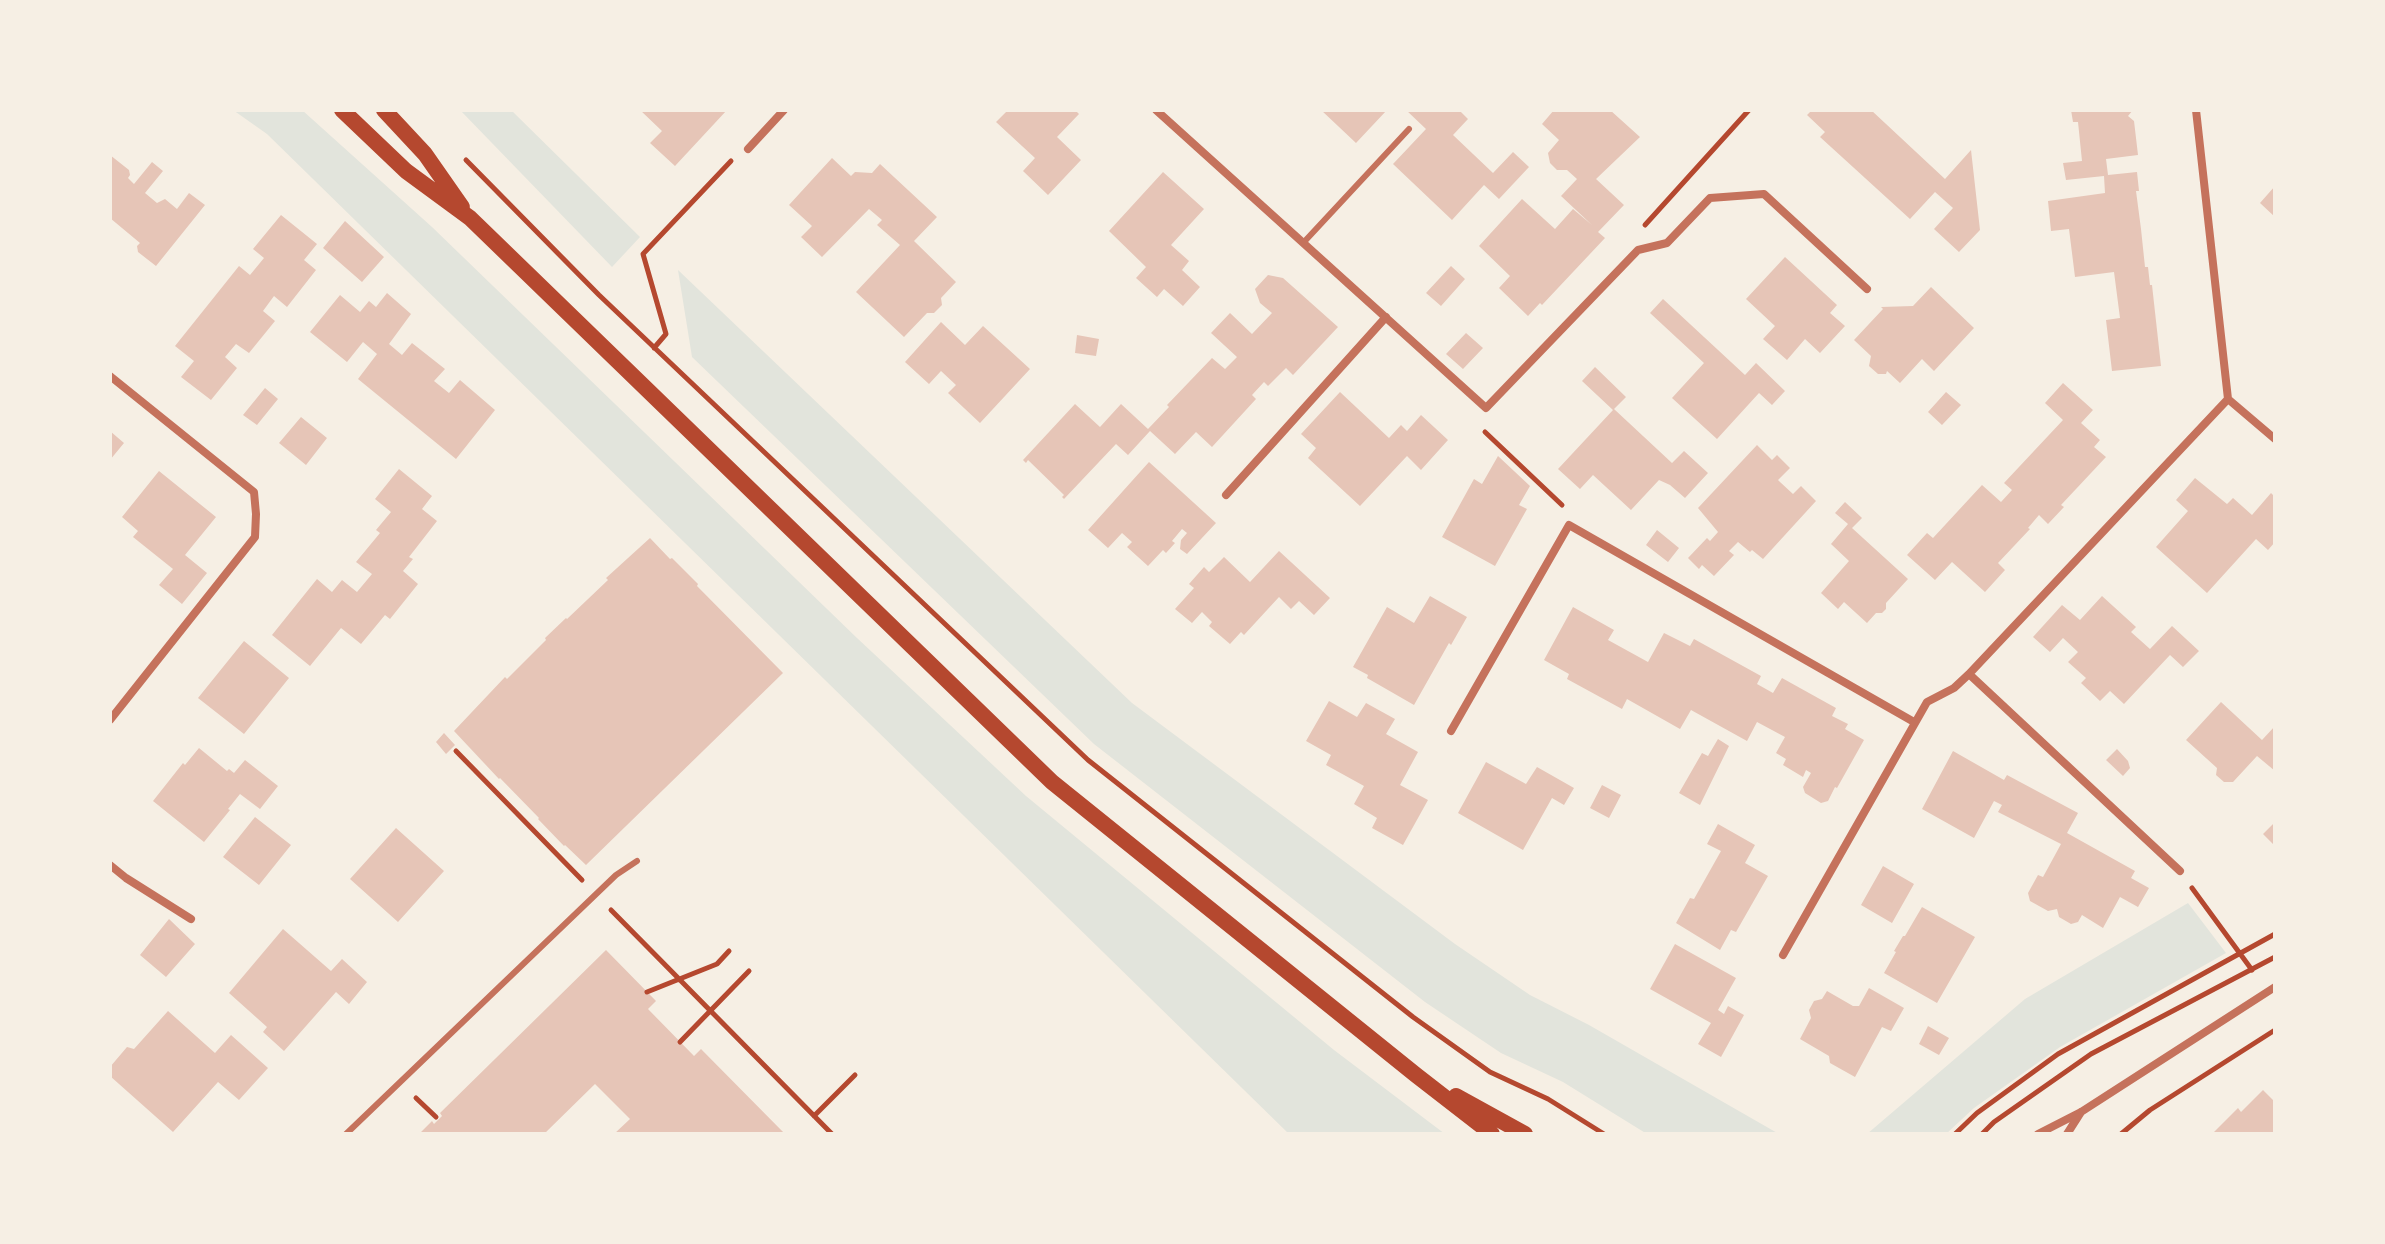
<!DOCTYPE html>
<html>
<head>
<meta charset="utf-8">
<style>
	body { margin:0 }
	#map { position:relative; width:2385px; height:1244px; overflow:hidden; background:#f6efe4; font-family:"Space Grotesk",sans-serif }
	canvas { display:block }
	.frame { position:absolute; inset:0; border:112px solid #f6efe4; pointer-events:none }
</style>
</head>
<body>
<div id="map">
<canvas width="2385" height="1244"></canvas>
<div class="frame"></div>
</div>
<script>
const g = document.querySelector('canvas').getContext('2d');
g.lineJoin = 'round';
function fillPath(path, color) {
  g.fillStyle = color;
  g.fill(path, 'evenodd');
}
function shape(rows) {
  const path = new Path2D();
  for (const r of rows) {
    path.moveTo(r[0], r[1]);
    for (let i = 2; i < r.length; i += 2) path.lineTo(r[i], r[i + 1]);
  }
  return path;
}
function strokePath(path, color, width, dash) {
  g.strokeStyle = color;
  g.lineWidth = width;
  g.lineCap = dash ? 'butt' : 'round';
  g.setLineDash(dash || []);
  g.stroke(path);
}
const green = shape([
	[233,110,302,110,432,227,857,638,1026,796,1334,1050,1445,1134,1289,1134,267,134],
	[460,110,511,110,640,237,612,267],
	[678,270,1132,703,1455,944,1530,995,1589,1025,1779,1134,1647,1134,1563,1082,1501,1053,1425,1002,1094,744,692,357],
	[2188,903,2226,953,2060,1047,1974,1108,1946,1134,1867,1134,2025,999]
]);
const building = shape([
	[640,110,727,110,675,166,650,143,662,131],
	[1008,110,1075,110,1079,114,1057,137,1081,160,1048,195,1023,171,1035,158,996,122],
	[1321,110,1387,110,1356,143],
	[1406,110,1459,110,1468,119,1453,135,1493,173,1513,152,1529,167,1499,199,1484,185,1452,220,1393,164,1426,129],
	[1554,110,1610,110,1640,137,1596,179,1624,205,1598,232,1605,238,1542,305,1540,303,1528,316,1499,288,1510,276,1479,246,1522,199,1555,229,1573,209,1592,225,1561,196,1577,179,1567,170,1557,170,1550,163,1548,153,1559,140,1542,124],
	[1812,110,1871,110,1945,179,1971,150,1980,230,1959,252,1934,229,1953,208,1935,192,1910,219,1820,137,1825,132,1807,115],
	[2071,110,2133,110,2128,116,2134,121,2138,155,2106,159,2108,175,2137,172,2139,191,2136,191,2141,229,2145,267,2148,267,2150,285,2152,285,2161,366,2112,371,2106,320,2120,318,2114,272,2075,277,2069,229,2051,231,2048,201,2105,193,2104,176,2066,180,2063,163,2082,161,2078,122,2073,122],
	[110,155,129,170,130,175,128,178,134,184,152,162,163,171,145,193,157,203,165,199,177,209,189,193,205,205,156,266,138,252,137,246,140,243,110,218],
	[832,158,851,176,855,172,872,173,880,164,937,217,914,241,956,282,941,298,942,305,934,313,927,313,904,337,856,292,900,245,877,225,882,220,869,209,822,257,801,237,812,226,789,205],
	[1163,172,1204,209,1171,245,1189,261,1182,270,1200,287,1183,306,1164,289,1157,297,1136,278,1146,267,1109,231],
	[2275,186,2275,217,2260,203],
	[281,215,317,244,304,260,316,270,287,307,274,296,263,311,275,321,249,353,236,344,225,357,237,368,211,400,181,377,194,361,175,346,239,266,250,275,264,258,253,249],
	[345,221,384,257,362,282,323,248],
	[1785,257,1837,305,1830,313,1845,326,1820,353,1805,339,1787,360,1763,339,1775,326,1746,299],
	[1451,266,1465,279,1441,306,1426,293],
	[1268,275,1283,278,1338,327,1293,375,1286,368,1268,386,1264,382,1252,395,1256,399,1212,447,1196,432,1175,454,1150,431,1128,455,1116,444,1064,499,1062,497,1064,495,1028,460,1026,463,1023,460,1075,404,1100,427,1121,404,1148,429,1169,407,1167,405,1212,358,1225,369,1237,357,1211,333,1230,313,1252,334,1272,313,1260,303,1255,289],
	[1931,287,1974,328,1934,371,1922,359,1900,383,1887,371,1886,374,1878,374,1869,366,1871,356,1854,340,1883,309,1881,307,1913,306],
	[387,293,411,314,389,344,402,355,412,343,445,369,434,381,449,393,460,380,495,410,456,459,358,379,377,354,363,342,347,362,310,332,340,295,360,312,369,301,376,307],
	[1663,299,1745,375,1756,363,1785,391,1772,405,1759,393,1717,439,1672,398,1704,363,1650,313],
	[941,322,965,345,983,326,1030,369,980,423,948,393,956,385,941,371,929,384,905,362],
	[1466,333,1483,348,1463,369,1446,354],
	[1077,335,1099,339,1096,356,1075,353],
	[1595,367,1626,397,1614,409,1672,463,1684,451,1708,473,1685,498,1670,485,1659,480,1631,510,1593,475,1580,489,1558,469,1613,410,1582,381],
	[2063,383,2093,410,2081,423,2100,440,2094,447,2106,457,2061,505,2064,507,2048,524,2039,515,2028,528,2030,529,1998,563,2005,570,1985,592,1952,562,1935,580,1907,555,1927,533,1933,538,1982,485,2001,502,2012,490,2004,483,2063,420,2045,403],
	[265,388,278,399,257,425,243,415],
	[1340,392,1389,438,1401,425,1407,431,1421,415,1448,440,1421,470,1407,456,1360,506,1308,458,1316,448,1301,434],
	[1946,392,1961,405,1942,425,1928,412],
	[301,417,327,438,306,465,279,443],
	[110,431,124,443,110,460],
	[1757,445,1772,460,1777,455,1790,468,1778,480,1780,482,1793,494,1801,486,1816,501,1763,559,1752,550,1750,552,1738,542,1729,551,1734,555,1714,576,1702,565,1699,569,1688,558,1707,538,1710,541,1718,532,1698,508],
	[1498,456,1530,486,1519,505,1527,509,1495,566,1442,537,1474,479,1482,484],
	[1149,462,1216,523,1187,554,1180,549,1181,540,1187,533,1182,529,1172,541,1175,543,1166,553,1163,550,1148,566,1127,547,1132,542,1122,533,1108,548,1088,530],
	[399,469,432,496,422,509,437,521,409,557,413,559,403,571,418,584,390,619,385,615,361,644,341,628,310,666,272,635,317,579,332,592,342,580,357,592,372,574,356,562,380,533,376,530,391,512,375,499],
	[159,471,216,517,185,555,207,573,182,604,159,585,173,569,133,537,138,531,122,517],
	[2195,478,2227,504,2233,498,2252,515,2271,493,2275,497,2275,542,2268,550,2256,539,2207,593,2156,547,2188,511,2176,500],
	[1845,502,1862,518,1852,528,1908,579,1886,603,1886,609,1882,613,1876,613,1867,623,1844,602,1838,609,1821,593,1849,561,1831,544,1848,524,1835,513],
	[1657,530,1679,548,1668,562,1646,545],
	[650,538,670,559,672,558,698,584,697,586,783,673,586,865,565,845,564,846,538,819,539,818,500,778,499,779,454,731,505,677,507,679,546,640,545,638,566,618,567,619,608,580,606,578],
	[1279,551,1330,598,1314,615,1299,601,1291,609,1279,597,1244,635,1241,632,1230,644,1209,626,1212,622,1202,612,1192,623,1175,609,1194,588,1189,584,1204,567,1209,572,1224,557,1250,582],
	[1430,596,1467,617,1451,645,1449,643,1414,705,1367,678,1368,675,1353,667,1387,607,1414,623],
	[2102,596,2136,627,2131,632,2150,649,2172,626,2199,651,2183,667,2170,655,2124,704,2110,691,2100,701,2081,683,2086,678,2068,662,2078,652,2063,638,2050,652,2033,637,2062,605,2080,620],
	[1573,607,1614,630,1608,640,1648,662,1664,633,1690,646,1694,639,1761,676,1757,684,1773,693,1782,678,1836,708,1832,716,1848,724,1845,729,1864,740,1837,788,1835,787,1828,801,1821,803,1805,793,1803,787,1811,773,1806,770,1803,777,1783,765,1786,759,1776,753,1785,737,1757,722,1747,741,1691,710,1680,729,1627,699,1622,709,1567,679,1569,674,1544,660],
	[244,641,289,678,244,734,198,698],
	[1329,701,1357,717,1366,703,1395,719,1386,734,1418,752,1400,785,1428,800,1403,845,1372,828,1377,818,1354,804,1364,786,1326,765,1331,755,1306,741],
	[2221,702,2262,740,2275,726,2275,771,2257,756,2233,782,2224,782,2216,775,2217,768,2186,740],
	[444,733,455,745,446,754,436,742],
	[1718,739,1729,746,1700,805,1679,793,1702,753,1708,756],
	[199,748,227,771,229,769,234,773,245,760,278,786,260,809,240,794,228,809,230,810,204,842,153,801,183,763,185,765],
	[2117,749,2128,761,2130,768,2123,776,2106,760],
	[1953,751,2004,780,2007,775,2078,813,2067,833,2135,871,2131,878,2149,888,2138,907,2120,897,2103,928,2082,915,2078,922,2071,924,2059,917,2057,909,2048,911,2030,901,2028,893,2038,875,2043,877,2061,844,1998,812,2002,805,1994,801,1974,838,1922,809],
	[1486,762,1526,784,1537,767,1574,788,1564,805,1552,798,1523,850,1458,813],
	[1602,785,1621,795,1609,818,1590,808],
	[255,817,291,845,259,885,223,857],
	[2275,822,2275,846,2263,834],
	[1718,824,1755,845,1745,863,1768,876,1736,932,1731,930,1720,950,1676,923,1690,898,1694,899,1721,851,1707,844],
	[396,828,444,871,398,922,350,879],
	[1883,866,1914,884,1892,923,1861,905],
	[1922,907,1975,937,1937,1003,1884,973,1896,952,1894,951,1903,936,1905,936],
	[169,919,195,944,166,977,140,955],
	[283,929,331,971,342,959,367,982,349,1004,336,992,284,1051,263,1032,267,1027,229,993],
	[1675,944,1736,978,1718,1010,1724,1014,1728,1006,1744,1015,1721,1057,1698,1044,1711,1023,1650,989],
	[606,950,656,1001,648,1009,694,1056,701,1049,785,1134,614,1134,630,1119,595,1084,544,1134,419,1134,432,1121,434,1124,442,1116,440,1113],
	[1869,988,1904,1008,1891,1031,1882,1027,1855,1077,1830,1063,1829,1056,1800,1039,1811,1018,1809,1010,1814,1001,1822,999,1827,991,1853,1006,1859,1006],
	[168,1011,215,1053,231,1035,268,1068,239,1100,218,1082,173,1132,110,1076,110,1067,127,1047,134,1049],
	[1928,1026,1949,1038,1939,1055,1919,1044],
	[2263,1090,2275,1102,2275,1134,2212,1134,2238,1108,2241,1112]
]);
const path = shape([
	[466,160,599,295,1088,760,1413,1017,1490,1072,1548,1099,1604,1134],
	[1645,225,1749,110],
	[654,348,666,334,643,254,731,161],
	[1485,432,1562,505],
	[456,751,582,880],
	[2192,888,2252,970],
	[611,910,832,1134],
	[647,992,717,964,729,951],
	[680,1042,749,971],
	[416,1098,436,1117],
	[814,1116,855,1075],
	[1955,1134,1977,1113,2058,1054,2275,934],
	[1982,1134,1994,1122,2091,1054,2275,957],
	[2121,1134,2150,1110,2275,1030]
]);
const service = shape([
	[1304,242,1409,129],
	[346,1134,616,875,637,861]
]);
const minor = shape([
	[1156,110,1486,408,1638,250,1667,243,1710,198,1764,194,1867,289],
	[2196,110,2228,399,2275,439],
	[748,149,784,110],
	[110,376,254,492,256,514,255,537,110,720],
	[1226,495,1386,317],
	[1969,674,2180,871],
	[1451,731,1569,525,1914,722],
	[110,865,126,878,191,919],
	[1783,955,1927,702,1954,688,1969,674,2228,399],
	[2038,1134,2081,1112,2275,987],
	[2067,1134,2081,1112]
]);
const secondary = shape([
	[342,110,406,171,470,218,1052,782,1416,1075,1492,1134],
	[384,110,425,154,462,207],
	[1456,1096,1525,1134]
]);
fillPath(green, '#e2e4dc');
fillPath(building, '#e6c5b7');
strokePath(path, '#b5482f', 5);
strokePath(service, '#c5725c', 6);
strokePath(minor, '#c5725c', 8);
strokePath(secondary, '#b5482f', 16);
</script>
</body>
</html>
